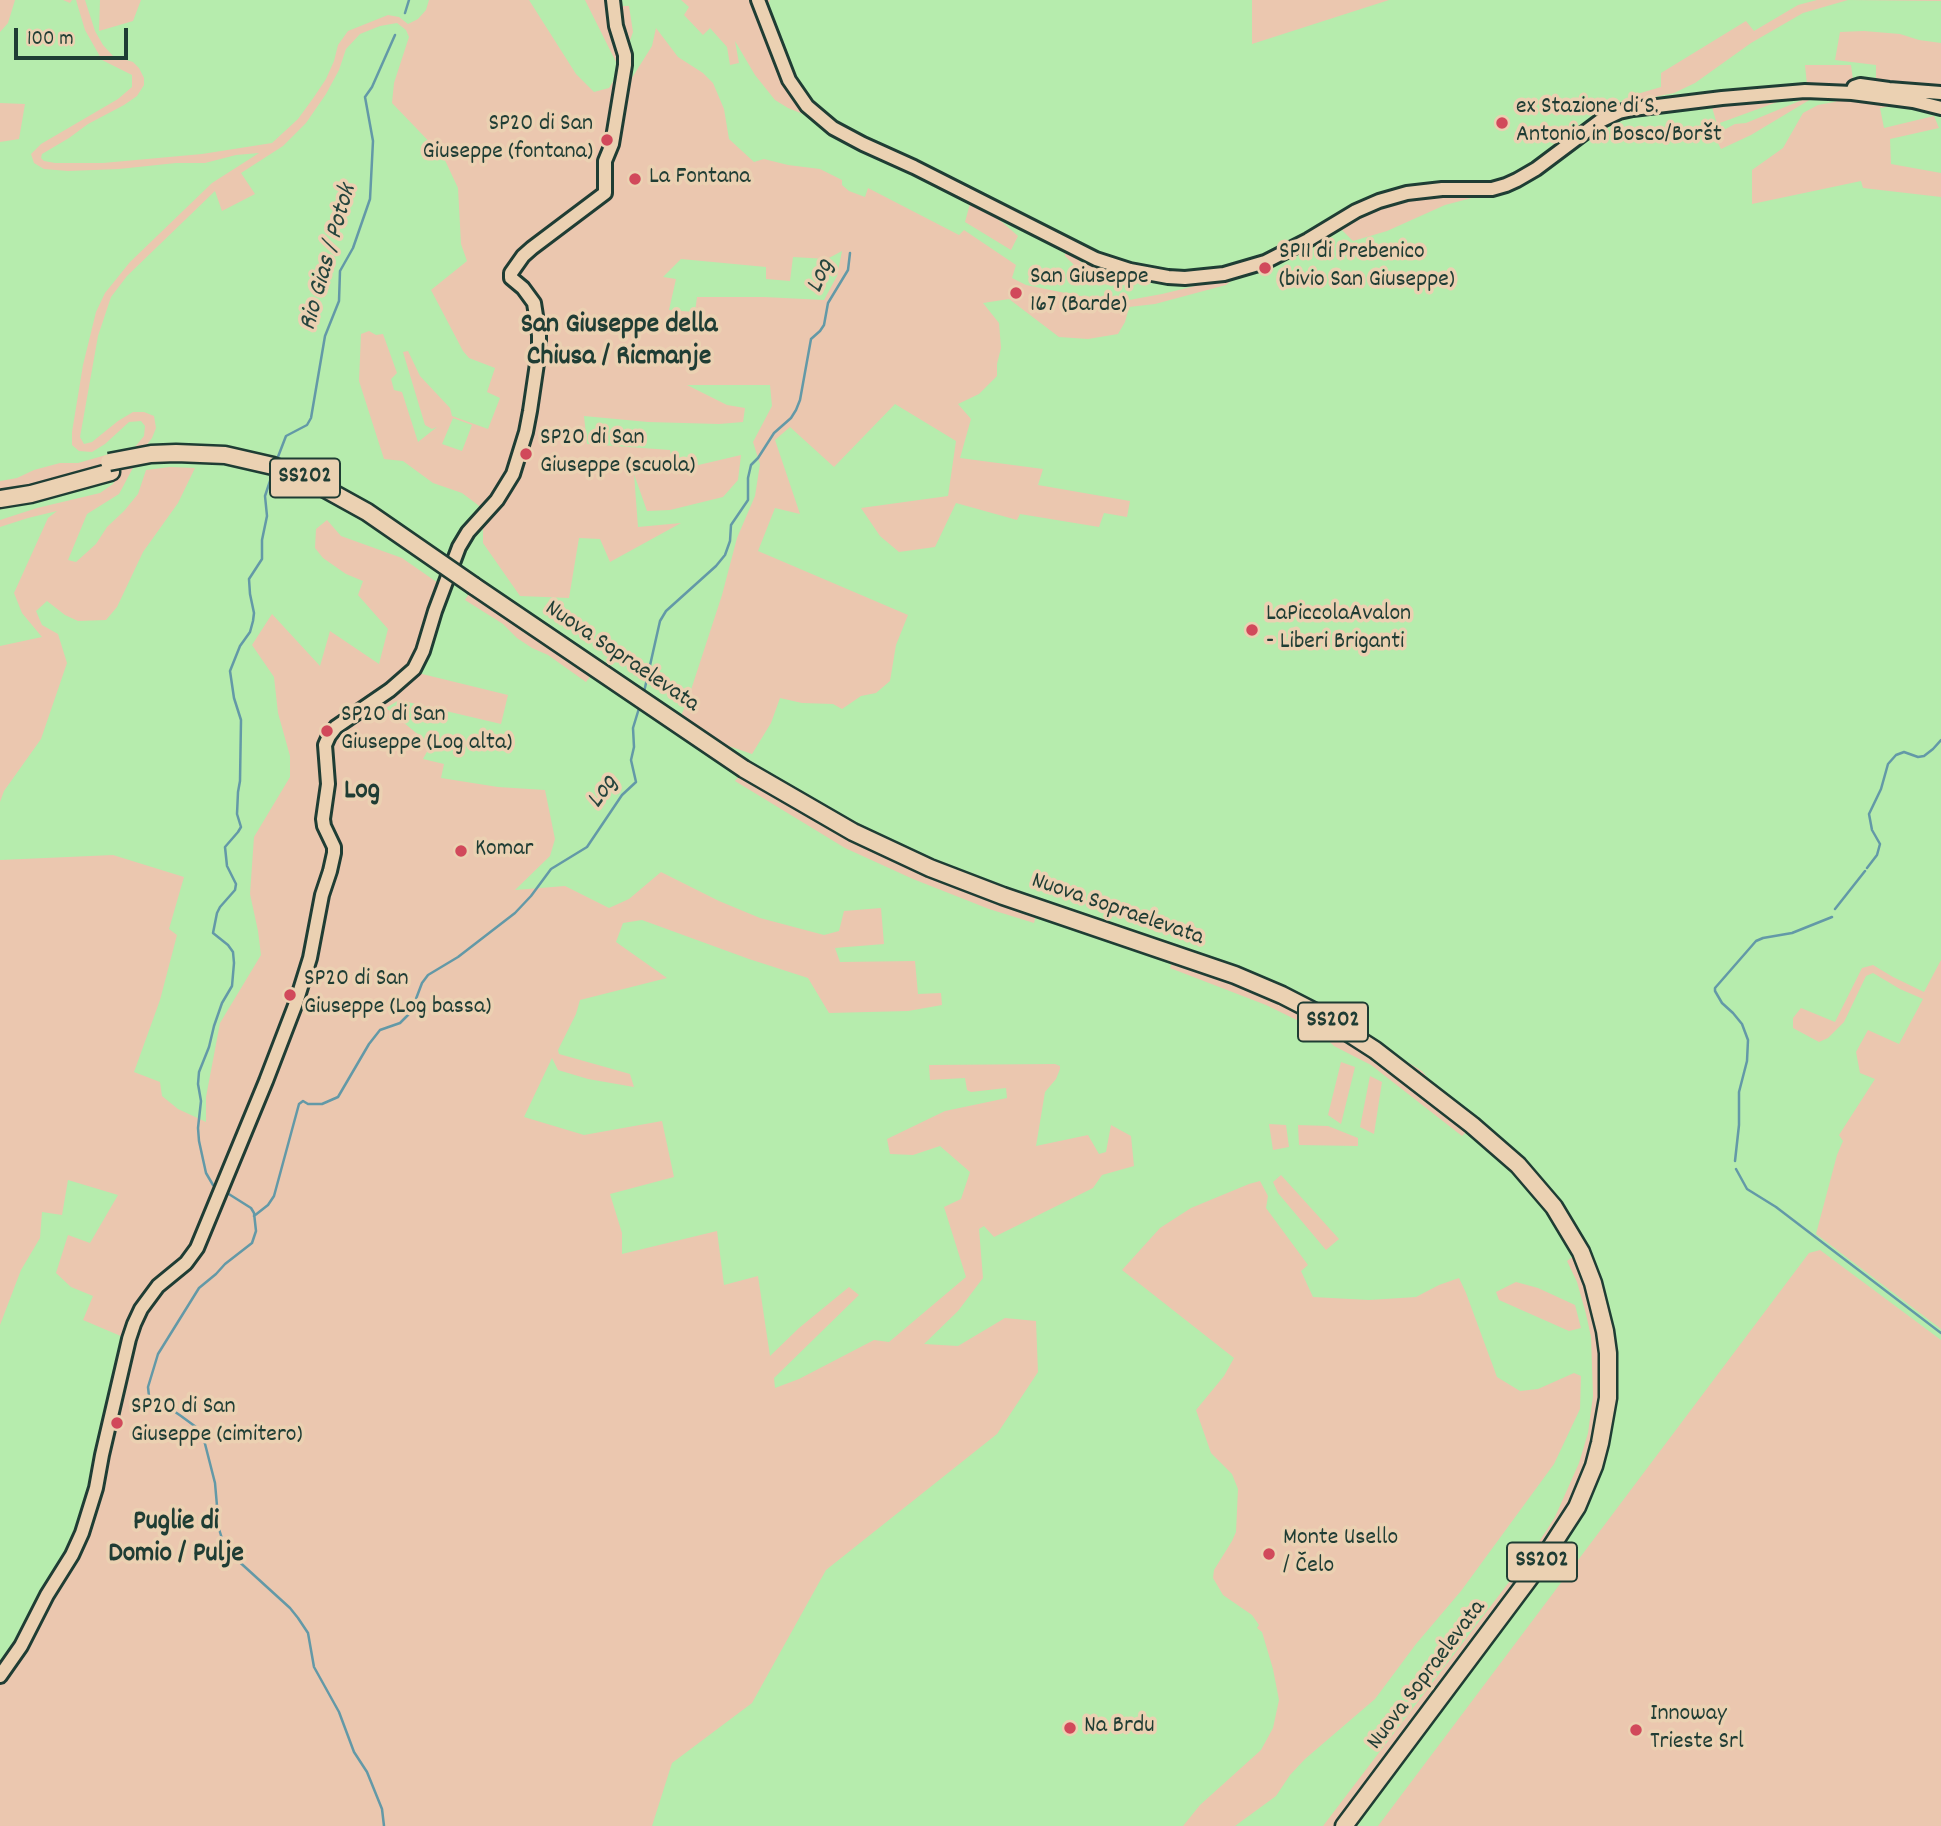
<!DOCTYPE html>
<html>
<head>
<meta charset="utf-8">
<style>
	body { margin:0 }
	#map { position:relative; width:1941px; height:1826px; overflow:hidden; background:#ebc7af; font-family:Dekko,sans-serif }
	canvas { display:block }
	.scale { position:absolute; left:14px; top:28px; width:114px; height:32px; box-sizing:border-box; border:4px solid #1f3d34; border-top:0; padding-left:9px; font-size:21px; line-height:24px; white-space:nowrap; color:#1f3d34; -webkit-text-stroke:5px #ebd1b2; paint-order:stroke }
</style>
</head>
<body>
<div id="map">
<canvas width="1941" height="1826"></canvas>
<div class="scale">100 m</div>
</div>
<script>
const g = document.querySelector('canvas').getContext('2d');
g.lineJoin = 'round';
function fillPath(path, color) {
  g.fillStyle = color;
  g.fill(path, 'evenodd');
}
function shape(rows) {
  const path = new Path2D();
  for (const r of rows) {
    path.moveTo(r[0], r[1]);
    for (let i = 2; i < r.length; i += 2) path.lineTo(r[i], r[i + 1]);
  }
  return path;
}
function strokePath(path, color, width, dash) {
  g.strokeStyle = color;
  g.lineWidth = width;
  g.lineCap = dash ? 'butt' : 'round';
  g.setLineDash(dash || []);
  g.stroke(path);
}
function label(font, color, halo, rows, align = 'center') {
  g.font = font + ' Dekko,sans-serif';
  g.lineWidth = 7;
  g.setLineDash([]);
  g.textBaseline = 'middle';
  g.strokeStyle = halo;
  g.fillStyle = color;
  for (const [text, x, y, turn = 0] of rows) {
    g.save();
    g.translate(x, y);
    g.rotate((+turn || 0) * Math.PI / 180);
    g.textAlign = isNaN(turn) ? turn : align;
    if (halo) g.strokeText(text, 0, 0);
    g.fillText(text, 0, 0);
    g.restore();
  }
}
const green = shape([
	[15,0,63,0,70,3,72,0,76,0,85,30,102,60,132,75,132,87,118,99,41,144,31,154,34,163,44,169,68,171,119,169,176,163,205,163,236,155,259,153,212,183,130,262,105,293,96,312,83,365,72,432,72,445,79,451,92,452,105,444,129,422,141,421,145,426,144,436,135,447,113,484,100,493,37,508,0,520,0,505,113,478,106,455,78,463,60,463,34,470,17,478,0,481,0,142,19,139,25,104,0,103,0,32,8,23],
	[85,0,100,0,99,31,133,21,141,0,429,0,426,10,418,19,408,24,399,17,388,15,348,31,338,45,334,61,326,79,314,97,298,119,272,143,202,154,103,163,55,163,44,161,41,158,42,154,69,138,88,124,124,105,137,96,144,85,144,78,139,68,133,62,113,56,103,45,95,31],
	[529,0,585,0,620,70,609,88,594,92,576,74],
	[619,0,681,0,689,7,684,15,703,35,710,28,727,47,730,65,739,63,735,41,755,75,775,100,788,108,813,118,852,144,971,200,965,222,1011,250,1018,236,1002,222,985,211,981,205,1065,247,1065,256,1089,280,1112,286,1115,273,1081,262,1074,256,1073,251,1096,263,1212,279,1195,286,1162,294,1129,300,1080,296,1026,285,1012,278,1016,265,964,230,959,235,868,188,865,197,849,191,842,185,842,180,820,169,788,165,764,159,754,162,729,139,724,109,713,83,703,73,678,57,656,28,652,46,630,81,630,60,628,46,633,32,629,6,620,6],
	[770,0,1252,0,1252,44,1389,0,1817,0,1798,5,1754,31,1746,21,1661,73,1661,87,1637,94,1632,99,1630,105,1527,169,1509,177,1476,185,1429,184,1313,231,1277,251,1240,265,1190,273,1162,271,1132,266,1107,258,857,137,838,125,815,106,798,84,784,56,766,9],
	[1848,0,1941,1,1941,43,1919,40,1900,34,1864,31,1840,32,1835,60,1876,65,1876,80,1853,80,1851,65,1805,65,1807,85,1727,91,1646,102,1655,97,1674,93,1695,83,1751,43,1803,13],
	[397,23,406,30,409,37,394,83,392,103,443,156,458,188,461,244,467,261,431,290,463,351,469,358,495,368,487,392,500,398,488,429,452,416,450,408,420,376,408,351,403,352,425,425,432,429,437,427,418,442,402,392,394,390,391,379,397,373,383,334,376,335,369,331,361,334,359,381,384,459,403,461,433,483,462,493,482,508,471,523,458,533,438,583,402,558,341,536,327,520,316,529,315,548,323,558,346,574,363,581,358,595,388,629,379,664,330,631,320,666,272,614,252,645,274,677,278,713,290,756,290,777,254,837,250,894,258,931,261,955,220,1023,206,1097,206,1122,178,1109,162,1096,160,1082,134,1072,160,1000,177,935,169,929,184,877,113,855,0,860,0,802,4,791,41,739,67,663,58,634,42,625,36,611,47,601,65,615,78,621,106,620,117,607,143,552,178,503,195,468,170,467,146,470,138,494,124,511,107,527,96,544,76,562,68,560,87,514,119,494,142,451,152,438,156,428,154,416,144,412,133,412,118,421,92,442,84,444,80,437,98,336,111,297,127,276,215,191,222,211,255,194,241,173,283,146,306,123,326,94,339,70,346,49,360,34,380,26],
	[1824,96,1845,98,1834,102,1818,105,1803,113,1783,148,1752,170,1752,204,1861,181,1863,188,1941,197,1941,960,1924,992,1893,977,1873,965,1862,968,1835,1022,1801,1008,1793,1018,1793,1028,1819,1042,1828,1038,1844,1022,1866,976,1873,973,1900,989,1923,999,1899,1044,1868,1030,1856,1052,1860,1073,1875,1079,1839,1135,1843,1141,1837,1155,1816,1234,1941,1329,1941,1340,1820,1250,1809,1253,1378,1826,1353,1826,1551,1564,1575,1528,1603,1468,1610,1439,1616,1392,1586,1247,1567,1261,1577,1282,1586,1314,1591,1337,1593,1396,1588,1433,1579,1463,1555,1517,1535,1548,1323,1826,1235,1826,1276,1796,1290,1775,1305,1759,1375,1699,1416,1644,1461,1591,1554,1464,1580,1409,1581,1376,1574,1373,1538,1389,1520,1391,1497,1377,1466,1293,1459,1278,1439,1285,1416,1297,1369,1300,1313,1297,1301,1271,1308,1265,1266,1208,1268,1196,1260,1181,1249,1184,1191,1208,1160,1228,1122,1270,1234,1358,1224,1376,1196,1410,1211,1453,1232,1474,1238,1489,1236,1532,1232,1541,1214,1570,1213,1578,1223,1595,1252,1615,1259,1625,1257,1628,1262,1632,1273,1669,1279,1700,1273,1728,1261,1750,1200,1805,1183,1826,652,1826,672,1763,752,1703,826,1570,997,1434,1038,1372,1036,1321,1005,1318,958,1346,924,1344,958,1311,983,1278,979,1229,984,1226,994,1237,1093,1188,1102,1175,1134,1166,1131,1136,1111,1125,1106,1152,1099,1154,1088,1135,1036,1146,1045,1092,1056,1079,1060,1069,1060,1066,1055,1064,929,1065,930,1080,965,1078,967,1090,971,1092,1006,1088,1007,1098,945,1111,887,1139,890,1154,913,1155,940,1146,970,1172,961,1199,944,1207,966,1277,889,1342,874,1340,799,1379,775,1388,774,1378,859,1295,849,1287,799,1328,770,1356,758,1276,724,1285,717,1231,622,1254,622,1233,610,1194,674,1177,662,1121,584,1135,524,1117,552,1058,558,1070,588,1079,634,1087,630,1074,559,1054,558,1050,576,1014,580,1000,667,978,616,942,623,923,642,920,749,959,808,978,829,1013,908,1011,942,1005,941,993,918,994,915,961,840,962,835,948,884,944,881,908,844,911,839,931,824,935,760,918,719,901,661,872,629,899,609,908,565,886,515,890,550,856,555,839,545,790,498,787,441,778,444,764,423,759,428,750,438,751,386,708,399,700,501,724,508,695,418,673,424,642,443,609,463,554,472,537,483,525,483,543,520,596,569,598,579,538,600,539,610,562,681,523,638,527,634,474,647,511,670,510,723,497,738,480,741,455,673,471,670,450,587,444,584,416,648,422,719,424,743,422,745,408,727,405,687,385,770,385,772,406,753,442,760,464,755,496,737,538,722,595,688,699,676,728,752,754,771,723,780,698,802,703,833,704,842,709,861,696,876,693,890,681,896,645,908,615,758,551,775,508,800,514,775,440,790,427,834,467,895,404,956,441,948,496,861,508,880,536,899,552,935,547,956,503,1017,520,1020,514,1099,527,1104,513,1127,517,1130,501,1038,485,1043,469,960,458,971,419,958,404,979,394,997,376,997,364,1001,348,999,323,983,303,1009,299,1059,337,1088,339,1118,334,1125,322,1129,307,1155,304,1226,285,1240,274,1338,226,1353,241,1387,231,1445,205,1506,189,1599,126,1621,115,1711,104,1717,124,1780,101,1807,98,1746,123,1735,124,1714,135,1721,149,1751,135,1811,99],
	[474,586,523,608,543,621,596,669,586,682,548,655,532,648,517,638,503,624,465,600],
	[749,764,781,784,866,830,975,878,1040,902,1034,923,989,909,913,879,845,848,735,781],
	[1177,947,1269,983,1388,1052,1404,1060,1422,1071,1438,1090,1477,1121,1462,1136,1371,1065,1334,1046,1317,1030,1266,1005,1170,968],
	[1341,1062,1355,1067,1341,1124,1328,1115],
	[1370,1076,1382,1082,1374,1134,1360,1127],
	[1269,1124,1286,1125,1289,1147,1273,1150],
	[1298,1125,1328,1126,1358,1138,1358,1146,1299,1145],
	[1281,1175,1339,1239,1326,1250,1278,1193,1273,1182],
	[1516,1282,1538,1288,1575,1305,1581,1328,1569,1331,1499,1300,1496,1292],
	[1905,104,1941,113,1941,173,1891,164,1890,139,1939,128,1934,116,1884,128,1880,108],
	[842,251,837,276,824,300,764,297,697,297,695,312,669,310,676,279,663,277,681,259,766,267,766,279,790,281,793,257,827,259],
	[453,418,472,425,462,451,442,444],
	[57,511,48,518,14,593,22,613,42,637,0,646,0,527,28,518],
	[68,1180,118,1195,90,1243,68,1235,56,1273,71,1287,93,1296,83,1320,123,1337,100,1442,76,1534,54,1578,0,1663,0,1325,21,1270,40,1238,42,1212,62,1215]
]);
const stream = shape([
	[405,13,409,0],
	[276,462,286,436,307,425,311,418,325,336,339,301,340,271,353,248,370,199,373,141,365,97,372,87,395,35],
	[644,692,660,621,666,611,716,566,725,555,730,541,731,525,748,500,748,478,751,465,758,458,774,433,791,418,796,410,800,400,811,339,820,331,824,325,828,303,848,270,850,253],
	[1867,868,1877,855,1880,844,1872,830,1869,814,1881,789,1888,764,1896,755,1904,752,1918,757,1924,756,1933,749,1941,740],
	[1835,909,1865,871],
	[1735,1161,1739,1125,1739,1092,1747,1061,1748,1040,1742,1024,1733,1013,1722,1003,1715,991,1715,988,1756,941,1763,938,1792,933,1832,917],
	[1736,1169,1747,1189,1776,1207,1941,1333],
	[218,1187,213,1185,206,1173,199,1141,198,1128,201,1101,198,1084,199,1072,209,1047,214,1026,222,1003,232,986,234,963,233,952,228,945,213,933,217,913,220,907,235,890,236,884,227,866,225,847,238,832,241,827,237,814,238,792,240,781,241,720,234,698,230,671,240,646,250,632,253,621,254,613,250,594,249,579,262,559,262,540,267,516,265,496,273,472],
	[254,1216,268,1205,274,1196,299,1104,303,1101,308,1104,322,1104,338,1097,369,1044,380,1030,400,1023,411,1012,422,983,428,975,458,957,515,913,531,896,551,869,587,847,622,795,636,782,631,760,634,747,633,728,640,705],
	[149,1396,148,1387,158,1354,199,1288,216,1274,225,1264,252,1243,256,1231,254,1213,251,1208,224,1191],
	[155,1402,165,1405,181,1416,196,1427,203,1436,215,1483,219,1529,224,1545,234,1557,290,1608,298,1618,308,1633,314,1667,339,1712,354,1752,367,1772,382,1809,384,1826]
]);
const secondary = shape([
	[758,0,789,80,807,106,833,128,863,144,914,167,1096,259,1130,270,1168,277,1185,278,1224,274,1265,262,1308,240,1356,211,1379,201,1407,193,1442,189,1492,189,1506,185,1517,180,1536,169,1600,121,1619,112,1633,109,1722,98,1805,91,1852,93,1913,101,1941,108],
	[1852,93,1854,87,1860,85,1889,89,1941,93],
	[0,1676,21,1646,47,1595,72,1555,82,1533,96,1488,102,1455,129,1339,134,1324,141,1309,158,1286,186,1263,197,1248,266,1081,296,1003,310,958,322,895,330,871,334,853,334,847,324,826,323,819,328,784,325,745,329,736,336,727,390,690,414,669,423,651,435,611,459,547,468,532,497,500,513,474,526,432,530,411,539,350,539,335,534,303,523,288,511,278,511,273,523,256,532,248,605,193,605,161,612,144,625,65,625,55,616,26,613,0]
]);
const highway = shape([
	[0,499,31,494,111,472],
	[474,586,744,769,853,832,930,868,1003,896,1235,975,1282,995,1319,1014,1375,1050,1472,1125,1518,1165,1554,1207,1581,1252,1593,1283,1605,1331,1608,1353,1608,1398,1600,1443,1594,1466,1577,1507,1540,1564,1344,1826]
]);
const highwayBridge = shape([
	[109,462,151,454,176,453,225,455,273,466,311,481,367,512,474,586]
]);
const markers = [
	[1502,123,7,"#d1495b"],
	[607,140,7,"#d1495b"],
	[635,179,7,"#d1495b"],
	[1265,268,7,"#d1495b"],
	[1016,293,7,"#d1495b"],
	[526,454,7,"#d1495b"],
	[1252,630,7,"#d1495b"],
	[327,731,7,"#d1495b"],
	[461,851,7,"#d1495b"],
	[290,995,7,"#d1495b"],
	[117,1423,7,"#d1495b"],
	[1269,1554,7,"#d1495b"],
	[1070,1728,7,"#d1495b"],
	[1636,1730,7,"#d1495b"]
];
const shields = [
	[305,478,70],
	[1333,1022,70],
	[1542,1562,70]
];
const shieldNames = [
	["SS202",305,478],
	["SS202",1333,1022],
	["SS202",1542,1562]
];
const poiNames = [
	["ex Stazione di S.",1516,109],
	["Antonio in Bosco/Boršt",1516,137],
	["SP20 di San",593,126,"right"],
	["Giuseppe (fontana)",593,154,"right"],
	["La Fontana",649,179],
	["SP11 di Prebenico",1279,254],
	["(bivio San Giuseppe)",1279,282],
	["San Giuseppe",1030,279],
	["167 (Barde)",1030,307],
	["SP20 di San",540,440],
	["Giuseppe (scuola)",540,468],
	["LaPiccolaAvalon",1266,616],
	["- Liberi Briganti",1266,644],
	["SP20 di San",341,717],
	["Giuseppe (Log alta)",341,745],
	["Komar",475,851],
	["SP20 di San",304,981],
	["Giuseppe (Log bassa)",304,1009],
	["SP20 di San",131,1409],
	["Giuseppe (cimitero)",131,1437],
	["Monte Usello",1283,1540],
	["/ Čelo",1283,1568],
	["Innoway",1650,1716],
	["Trieste Srl",1650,1744],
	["Na Brdu",1084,1728]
];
const streetNames = [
	["Nuova Sopraelevata",621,658,34],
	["Nuova Sopraelevata",1117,911,19],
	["Nuova Sopraelevata",1428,1676,-53]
];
const waterNames = [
	["Rio Gias / Potok",330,258,-74],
	["Log",822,277,-67],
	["Log",604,793,-55]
];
const quarterNames = [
	["San Giuseppe della",619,327],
	["Chiusa / Ricmanje",619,359],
	["Log",362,793],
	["Puglie di",176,1524],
	["Domio / Pulje",176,1556]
];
fillPath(green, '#b6ecad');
strokePath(stream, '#6399a7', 2.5);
strokePath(secondary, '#1f3d34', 18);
strokePath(highway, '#1f3d34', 21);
strokePath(secondary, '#ebd1b2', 12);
strokePath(highway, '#ebd1b2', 16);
strokePath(highwayBridge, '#1f3d34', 21, []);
strokePath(highwayBridge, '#ebd1b2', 16);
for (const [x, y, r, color] of markers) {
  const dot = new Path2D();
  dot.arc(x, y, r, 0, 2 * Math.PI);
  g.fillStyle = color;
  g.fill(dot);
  strokePath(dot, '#ebd1b2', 2.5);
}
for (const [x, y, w] of shields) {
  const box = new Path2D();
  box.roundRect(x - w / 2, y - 19.5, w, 39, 5);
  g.fillStyle = '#ebd1b2';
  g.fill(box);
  strokePath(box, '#1f3d34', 2);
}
label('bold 23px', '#1f3d34', null, shieldNames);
label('24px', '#1f3d34', '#ebd1b2', poiNames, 'left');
label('24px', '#1f3d34', '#ebd1b2', streetNames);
label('italic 26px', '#25453e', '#ebd1b2', waterNames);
label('bold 28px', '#1f3d34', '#ebd1b2', quarterNames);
</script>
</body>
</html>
